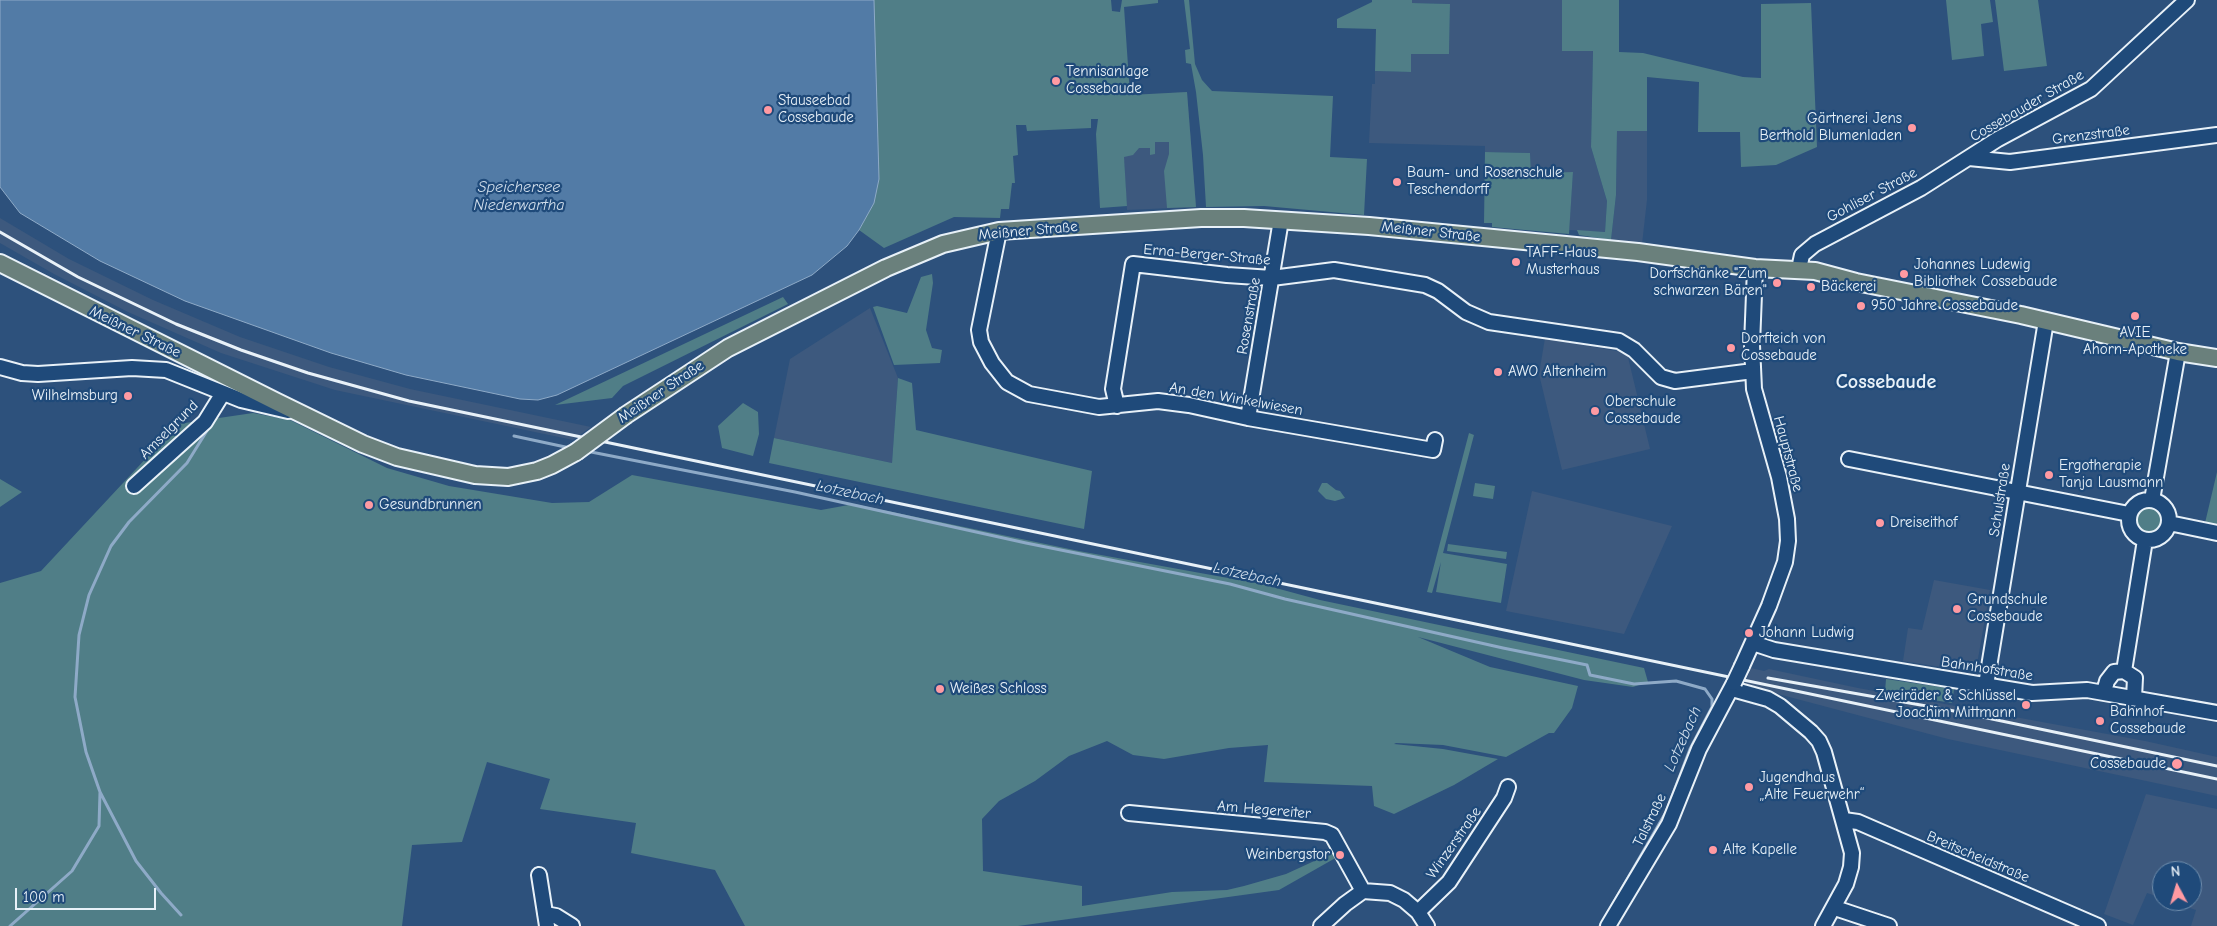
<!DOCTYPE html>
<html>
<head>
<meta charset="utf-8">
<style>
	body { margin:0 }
	#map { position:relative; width:2217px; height:926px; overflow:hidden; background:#2d517c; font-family:"Comic Neue",sans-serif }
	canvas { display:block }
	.north { position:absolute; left:2152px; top:861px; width:50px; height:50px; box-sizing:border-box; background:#1f4a7a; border:1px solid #6f8dac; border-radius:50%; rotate:354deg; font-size:14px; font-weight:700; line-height:20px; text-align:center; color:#e8f1f8 }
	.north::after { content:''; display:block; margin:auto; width:18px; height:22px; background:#ff9aa2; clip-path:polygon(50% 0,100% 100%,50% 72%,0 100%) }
	.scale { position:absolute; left:15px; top:888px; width:141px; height:22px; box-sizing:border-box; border:2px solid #e8f1f8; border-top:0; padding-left:6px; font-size:15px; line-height:18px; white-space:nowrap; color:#e8f1f8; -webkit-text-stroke:4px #1f4a7a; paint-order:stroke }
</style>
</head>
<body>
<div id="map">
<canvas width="2217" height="926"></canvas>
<div class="north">N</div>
<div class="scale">100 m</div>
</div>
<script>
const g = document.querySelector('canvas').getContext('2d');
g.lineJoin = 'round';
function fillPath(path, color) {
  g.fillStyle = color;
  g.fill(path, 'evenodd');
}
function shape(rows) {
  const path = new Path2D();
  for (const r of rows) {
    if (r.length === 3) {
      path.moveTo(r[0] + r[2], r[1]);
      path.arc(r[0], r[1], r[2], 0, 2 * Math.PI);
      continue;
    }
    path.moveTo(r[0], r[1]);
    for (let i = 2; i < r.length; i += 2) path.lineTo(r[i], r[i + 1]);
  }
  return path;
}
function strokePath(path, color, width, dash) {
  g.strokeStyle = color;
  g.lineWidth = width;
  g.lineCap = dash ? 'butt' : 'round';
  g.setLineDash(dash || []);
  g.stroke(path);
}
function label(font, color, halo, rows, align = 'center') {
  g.font = font + ' "Comic Neue",sans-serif';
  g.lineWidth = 4.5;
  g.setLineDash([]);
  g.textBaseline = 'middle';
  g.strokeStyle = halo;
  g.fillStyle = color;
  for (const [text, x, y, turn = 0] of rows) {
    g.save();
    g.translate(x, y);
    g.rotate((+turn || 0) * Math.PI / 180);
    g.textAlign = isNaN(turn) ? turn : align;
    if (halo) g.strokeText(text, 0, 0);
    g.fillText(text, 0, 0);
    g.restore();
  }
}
const built = shape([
	[1412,0,1562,0,1562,51,1593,51,1591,147,1607,201,1605,232,1569,230,1573,172,1531,173,1530,153,1485,152,1485,146,1369,143,1372,84,1375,84,1375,71,1411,72,1411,54,1449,54,1450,4,1412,3],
	[1187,92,1196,207,1127,210,1120,96],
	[1617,131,1647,131,1647,200,1642,244,1611,240,1616,195],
	[0,218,69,259,153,300,240,337,329,367,410,389,591,427,573,440,335,390,221,353,128,312,54,274,0,243],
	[870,308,898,378,892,463,774,438,790,359],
	[1545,338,1627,353,1650,449,1562,470,1539,374],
	[1532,491,1672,526,1624,634,1506,611],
	[1934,580,1990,590,1976,670,1972,672,1903,661,1908,628,1922,630],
	[1751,668,1764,671,1769,669,1858,688,2145,741,2217,757,2217,796,1948,739,1744,685],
	[2146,794,2217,809,2217,926,2191,926,2196,910,2170,901,2192,901,2192,871,2162,871,2162,898,2147,893,2133,925,2104,914]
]);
const green = shape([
	[650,0,1111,0,1112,11,1120,12,1122,0,1158,0,1158,3,1124,7,1130,95,1187,92,1196,207,1167,208,1164,171,1169,154,1169,142,1155,142,1155,154,1150,155,1150,148,1139,148,1133,155,1124,157,1127,206,1100,208,1096,134,1098,119,1091,119,1091,128,1027,131,1026,125,1016,125,1018,155,1013,156,1015,183,1012,183,1009,209,1001,209,1000,218,954,217,884,248,859,230,869,210],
	[1184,0,1189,0,1195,64,1202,80,1212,91,1333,96,1330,157,1367,159,1364,215,1264,206,1206,207,1203,155,1196,92,1191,64,1186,63,1185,50,1190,49],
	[1372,0,1412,0,1412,3,1450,4,1449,54,1411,54,1411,72,1375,71,1376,29,1337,28,1337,19,1372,2],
	[1562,0,1619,0,1619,52,1643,53,1743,77,1761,78,1761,4,1811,3,1817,147,1776,165,1741,167,1740,132,1698,132,1699,82,1647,77,1647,131,1617,131,1616,195,1611,240,1579,235,1577,230,1605,232,1607,201,1591,147,1593,51,1562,51],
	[1946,0,1990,0,1993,22,1981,24,1984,56,1952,60],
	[1995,0,2038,0,2047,66,2004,71],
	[1485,152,1530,153,1531,173,1573,172,1569,234,1492,227,1492,223,1484,223],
	[932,274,933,283,926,330,932,348,942,350,940,363,894,365,873,307,877,306,907,313,921,277],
	[783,297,788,304,623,386,612,398,555,405],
	[898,378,912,383,916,430,1092,471,1084,529,769,463,774,438,892,463],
	[743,403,758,412,759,434,753,456,722,448,718,426],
	[253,413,290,420,387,468,449,486,552,503,589,502,632,475,821,510,854,504,1079,551,1261,584,1320,600,1644,668,1648,682,1633,687,1584,680,1418,637,1490,667,1578,686,1572,708,1554,733,1549,733,1506,757,1443,745,1396,743,1394,744,1443,749,1498,759,1454,785,1394,814,1374,806,1372,786,1264,782,1268,745,1229,748,1164,759,1133,755,1107,741,1069,756,1035,781,999,801,982,819,983,871,1082,886,1082,906,1172,892,1227,890,1244,886,1286,874,1336,851,1339,856,1279,890,1018,926,745,926,715,870,631,853,636,823,540,809,550,779,487,762,462,842,412,845,402,926,0,926,0,583,41,571,178,424],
	[1469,433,1474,435,1443,553,1507,564,1501,603,1436,592,1441,562,1432,593,1427,592],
	[2217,472,2217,525,2205,523],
	[0,479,22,492,0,507],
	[1322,483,1327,483,1336,490,1340,491,1345,498,1335,501,1326,499,1318,491],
	[1475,483,1495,486,1493,499,1473,496],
	[2149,520,14],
	[1448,544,1507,552,1506,559,1447,551],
	[1886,679,1954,689,1952,703,1885,692]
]);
const water = shape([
	[0,0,874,0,879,179,874,203,859,230,847,246,812,275,557,395,538,400,520,399,406,375,331,353,185,301,100,261,20,213,0,187,0,0]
]);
const stream = shape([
	[514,436,570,448],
	[586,451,795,492,1026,543,1230,584,1285,599,1503,648,1587,665,1590,675,1634,684,1676,681,1705,689,1712,699,1712,707,1690,749,1666,812,1600,926],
	[100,792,136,861,161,893,181,915],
	[10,926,72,871,99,826,100,792,86,752,75,697,79,635,89,595,111,546,129,522,187,463,213,421]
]);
const minor = shape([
	[1969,158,2010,162,2217,135],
	[999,231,979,330,981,342,992,363,1007,382,1029,394,1099,407,1158,401,1189,405,1248,418,1433,450,1435,440],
	[1799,269,1802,255,1815,244,1921,188,1998,139,2091,89,2187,0],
	[0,367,22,373,38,374,132,368,166,370,241,400,288,411],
	[1117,406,1113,389,1133,264,1227,275,1272,278,1334,270,1425,285,1438,291,1466,312,1489,322,1619,341,1634,350,1661,377,1675,381,1753,371],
	[1248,418,1281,220],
	[1849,459,2129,514],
	[134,486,205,422,223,393],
	[2149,520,20],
	[2152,500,2178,352],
	[2169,523,2217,533],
	[1753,643,1774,650,2032,693,2087,690,2217,713],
	[1742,666,1769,606,1785,562,1788,541,1787,519,1779,477,1754,389,1752,345,1755,268],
	[2124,671,2145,540],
	[1986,685,2046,321],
	[1732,689,1768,699,1780,706,1811,732,1819,741,1824,752,1852,853,1851,867,1846,884,1823,926],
	[2104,692,2107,681,2114,672,2124,671,2135,678,2134,698],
	[1129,813,1325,832,1332,835,1363,891],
	[1844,820,1858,822,2098,926],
	[539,875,547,926],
	[1835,908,1889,926],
	[1418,912,1449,882,1504,798,1508,787],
	[545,914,556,916,572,926],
	[1321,926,1345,904,1363,891,1390,893,1404,900,1418,912,1427,926],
	[1608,926,1669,824,1699,749,1734,683]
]);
const major = shape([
	[0,263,277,402,363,444,397,457,475,475,508,477,537,471,552,465,576,452],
	[626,415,728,348,886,268,943,244,999,231,1201,218,1244,218,1369,226,1638,252,1755,268,1815,271,1856,282,2021,315,2178,352,2217,358]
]);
const rail = shape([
	[0,232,78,277,176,324,241,350,308,373,409,401,2217,779],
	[1768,678,1949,710,2217,766]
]);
const minorBridge = shape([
	[1734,683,1742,666]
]);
const majorBridge = shape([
	[576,452,626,415]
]);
const markers = [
	[1056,81,5,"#ff9aa2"],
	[768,110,5,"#ff9aa2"],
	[1912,128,5,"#ff9aa2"],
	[1397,182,5,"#ff9aa2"],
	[1516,262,5,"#ff9aa2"],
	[1904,274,5,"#ff9aa2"],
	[1777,283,5,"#ff9aa2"],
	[1811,287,5,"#ff9aa2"],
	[1861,306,5,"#ff9aa2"],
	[2135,316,5,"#ff9aa2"],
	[1731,348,5,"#ff9aa2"],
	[1498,372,5,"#ff9aa2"],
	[128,396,5,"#ff9aa2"],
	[1595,411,5,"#ff9aa2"],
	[2049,475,5,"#ff9aa2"],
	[369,505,5,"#ff9aa2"],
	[1880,523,5,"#ff9aa2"],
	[1957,609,5,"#ff9aa2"],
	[1749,633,5,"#ff9aa2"],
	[940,689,5,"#ff9aa2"],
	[2026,705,5,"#ff9aa2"],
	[2100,721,5,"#ff9aa2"],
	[2177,764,6,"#ff9aa2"],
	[1749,787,5,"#ff9aa2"],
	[1713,850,5,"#ff9aa2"],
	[1340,855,5,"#ff9aa2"]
];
const poiNames = [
	["Tennisanlage",1066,72],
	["Cossebaude",1066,89],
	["Stauseebad",778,101],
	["Cossebaude",778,118],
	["Gärtnerei Jens",1902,119,"right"],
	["Berthold Blumenladen",1902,136,"right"],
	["Baum- und Rosenschule",1407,173],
	["Teschendorff",1407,190],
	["TAFF-Haus",1526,253],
	["Musterhaus",1526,270],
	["Johannes Ludewig",1914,265],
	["Bibliothek Cossebaude",1914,282],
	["Dorfschänke \"Zum",1767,274,"right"],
	["schwarzen Bären\"",1767,291,"right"],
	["Bäckerei",1821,287],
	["950 Jahre Cossebaude",1871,306],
	["AVIE",2135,333,"center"],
	["Ahorn-Apotheke",2135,350,"center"],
	["Dorfteich von",1741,339],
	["Cossebaude",1741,356],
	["AWO Altenheim",1508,372],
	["Wilhelmsburg",118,396,"right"],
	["Oberschule",1605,402],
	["Cossebaude",1605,419],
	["Ergotherapie",2059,466],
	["Tanja Lausmann",2059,483],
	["Gesundbrunnen",379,505],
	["Dreiseithof",1890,523],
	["Grundschule",1967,600],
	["Cossebaude",1967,617],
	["Johann Ludwig",1759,633],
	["Weißes Schloss",950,689],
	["Zweiräder & Schlüssel",2016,696,"right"],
	["Joachim Mittmann",2016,713,"right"],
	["Bahnhof",2110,712],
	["Cossebaude",2110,729],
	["Cossebaude",2166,764,"right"],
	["Jugendhaus",1759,778],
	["„Alte Feuerwehr“",1759,795],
	["Alte Kapelle",1723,850],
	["Weinbergstor",1330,855,"right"]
];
const streetNames = [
	["Cossebauder Straße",2027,106,-30],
	["Grenzstraße",2091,135,-7],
	["Gohliser Straße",1872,195,-28],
	["Meißner Straße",1028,231,-5],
	["Meißner Straße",1431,232,6],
	["Erna-Berger-Straße",1207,255,5],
	["Rosenstraße",1249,316,-80],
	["Meißner Straße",135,332,26],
	["Meißner Straße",661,392,-34],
	["An den Winkelwiesen",1236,399,10],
	["Amselgrund",169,430,-45],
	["Hauptstraße",1788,454,75],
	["Schulstraße",2000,500,-81],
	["Bahnhofstraße",1987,669,9],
	["Am Hegereiter",1264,810,5],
	["Talstraße",1650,820,-64],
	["Winzerstraße",1454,843,-55],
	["Breitscheidstraße",1978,857,23]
];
const waterNames = [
	["Speichersee",519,187],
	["Niederwartha",519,205],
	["Lotzebach",850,493,12],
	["Lotzebach",1247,575,12],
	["Lotzebach",1683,739,-66]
];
const districtNames = [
	["Cossebaude",1886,382]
];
fillPath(built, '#3d597e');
fillPath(green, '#507e87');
fillPath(water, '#527ba6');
strokePath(water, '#8eaac7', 1);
strokePath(stream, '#8eaac7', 3);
strokePath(minor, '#e8f1f8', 18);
strokePath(major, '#e8f1f8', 20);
strokePath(minor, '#1f4a7a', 14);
strokePath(major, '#6a807c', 16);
strokePath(rail, '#e8f1f8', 3);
strokePath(minorBridge, '#e8f1f8', 18, []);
strokePath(majorBridge, '#e8f1f8', 20, []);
strokePath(minorBridge, '#1f4a7a', 14);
strokePath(majorBridge, '#6a807c', 16);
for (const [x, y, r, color] of markers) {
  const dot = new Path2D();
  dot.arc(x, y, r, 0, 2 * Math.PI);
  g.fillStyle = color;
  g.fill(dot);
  strokePath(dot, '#1f4a7a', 2);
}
label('15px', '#e8f1f8', '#1f4a7a', poiNames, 'left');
label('15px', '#e8f1f8', '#1f4a7a', streetNames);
label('italic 16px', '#d2dfec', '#1f4a7a', waterNames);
label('bold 20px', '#e8f1f8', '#1f4a7a', districtNames);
</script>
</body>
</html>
